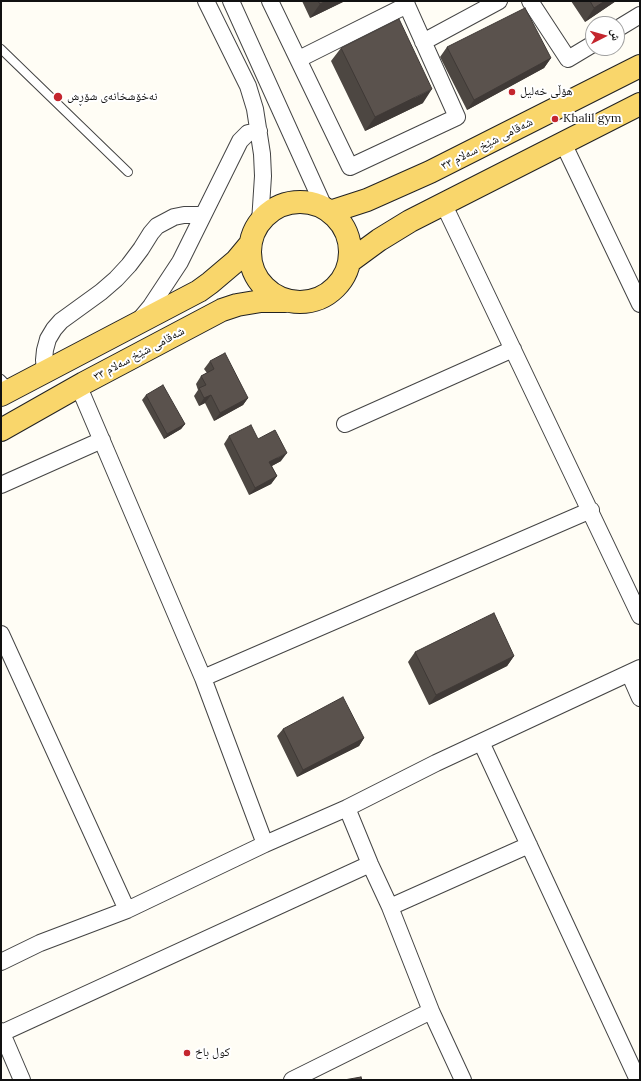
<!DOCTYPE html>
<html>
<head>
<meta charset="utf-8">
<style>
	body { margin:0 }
	#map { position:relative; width:641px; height:1081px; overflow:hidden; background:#fffdf5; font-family:Lora,"Noto Naskh Arabic",serif }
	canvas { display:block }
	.frame { position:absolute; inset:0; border:2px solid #111; pointer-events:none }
	.north { position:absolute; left:585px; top:16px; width:40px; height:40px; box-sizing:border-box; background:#fff; border:1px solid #a0a0a0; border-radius:50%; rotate:84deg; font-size:11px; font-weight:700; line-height:16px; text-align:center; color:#111 }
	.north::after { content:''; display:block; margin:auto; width:14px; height:18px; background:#c4262e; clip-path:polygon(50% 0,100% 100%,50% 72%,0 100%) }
</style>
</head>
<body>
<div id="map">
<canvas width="641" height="1081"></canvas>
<div class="frame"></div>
<div class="north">ش</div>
</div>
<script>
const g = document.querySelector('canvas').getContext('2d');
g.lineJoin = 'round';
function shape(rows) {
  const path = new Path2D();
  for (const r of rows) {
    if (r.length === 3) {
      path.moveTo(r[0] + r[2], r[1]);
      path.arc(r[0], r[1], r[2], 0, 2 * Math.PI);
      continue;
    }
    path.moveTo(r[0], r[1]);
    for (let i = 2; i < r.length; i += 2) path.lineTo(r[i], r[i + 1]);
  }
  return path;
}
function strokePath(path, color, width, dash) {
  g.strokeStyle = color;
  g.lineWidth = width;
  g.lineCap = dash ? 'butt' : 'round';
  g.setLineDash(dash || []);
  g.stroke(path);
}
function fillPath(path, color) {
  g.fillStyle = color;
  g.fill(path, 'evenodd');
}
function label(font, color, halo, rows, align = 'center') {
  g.font = font + ' Lora,"Noto Naskh Arabic",serif';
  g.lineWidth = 4;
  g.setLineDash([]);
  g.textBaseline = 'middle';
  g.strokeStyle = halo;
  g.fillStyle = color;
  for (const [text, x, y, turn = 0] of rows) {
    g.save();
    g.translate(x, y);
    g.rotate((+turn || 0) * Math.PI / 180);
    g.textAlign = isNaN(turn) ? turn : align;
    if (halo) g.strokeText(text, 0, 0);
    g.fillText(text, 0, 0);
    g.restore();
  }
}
const lane = shape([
	[1,49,128,172],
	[1,379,11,389]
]);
const street = shape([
	[206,1,248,86,255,109,262,154,263,176,260,222],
	[231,1,325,209],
	[270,1,350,167,457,117,405,1],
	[530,1,568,59,593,44],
	[617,29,640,15],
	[423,42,499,1],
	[299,59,407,5],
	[563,143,640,304],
	[443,203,640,616],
	[141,318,151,306,180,262,240,141,248,133,259,131],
	[45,371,44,360,45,350,48,339,54,329,61,321,101,292,116,279,129,265,141,249,151,233,157,226,174,217,184,215,203,215],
	[79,387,203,678,265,844],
	[345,424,513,349],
	[1,485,102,440],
	[1,634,127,910],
	[629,673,640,698],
	[203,678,591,510],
	[481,742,638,1080],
	[390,907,529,845],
	[1,962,40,943,127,910,265,844,347,808,436,763,640,668],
	[431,1011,463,1080],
	[1,1031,22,1080],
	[2,1033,370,864],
	[292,1080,431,1011,390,907,370,864,347,808]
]);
const primary = shape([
	[300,252,50],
	[330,212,367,200,430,172,640,66],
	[349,262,379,240,410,221,640,104],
	[1,395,199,291,210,283,236,261,251,243],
	[1,430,84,383,222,310,237,305,261,301,285,301]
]);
const wall = shape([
	[302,1,345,1,310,18],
	[571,1,616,1,585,22],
	[447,47,551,58,544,68,467,110,440,57],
	[341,48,423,103,365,131,331,61],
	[210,361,248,398,243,405,214,421,205,403,199,406,194,396,198,390,196,384,201,376,207,373,204,369],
	[146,395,185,424,181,429,164,439,142,400],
	[229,436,258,439,281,461,272,466,277,476,271,484,249,495,224,444],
	[415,652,514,656,507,666,429,705,408,662],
	[283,729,364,738,359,746,297,777,277,736]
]);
const shadedWall = shape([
	[326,1,345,1,310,18,320,4],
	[605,1,616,1,585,22,594,8],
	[551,58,544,68,467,110,474,100],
	[432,89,423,103,365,131,375,117],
	[211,395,205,403,199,406,204,398],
	[248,398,243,405,214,421,220,413],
	[185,424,181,429,164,439,167,434],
	[287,453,281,461,264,470,269,462],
	[277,476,271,484,249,495,255,488],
	[514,656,507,666,429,705,436,695],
	[364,738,359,746,297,777,303,770]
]);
const building = shape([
	[318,1,326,1,320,4,318,1],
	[590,1,605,1,594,8,590,1],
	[525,8,551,58,474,100,447,47,525,8],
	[399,19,432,89,375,117,341,48,399,19],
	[225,353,248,398,220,413,211,395,204,398,199,388,206,385,201,376,214,369,210,361,225,353],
	[163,385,185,424,167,434,146,395,163,385],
	[251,425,258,439,275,430,287,453,269,462,277,476,255,488,229,436,251,425],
	[494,613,514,656,436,695,415,652,494,613],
	[343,697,364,738,303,770,283,729,343,697],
	[361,1077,362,1080,344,1080,361,1077]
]);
const markers = [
	[512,92,4,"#c4262e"],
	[58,97,5,"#c4262e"],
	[555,119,4,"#c4262e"],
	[187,1053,4,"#c4262e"]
];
const poiNames = [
	["هۆڵی خەلیل",520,92],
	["نەخۆشخانەی شۆڕش",67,97],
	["Khalil gym",563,119],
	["كول باخ",195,1053]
];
const streetNames = [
	["شەقامی شێخ سەلام ٣٣",487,144,-27],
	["شەقامی شێخ سەلام ٣٣",139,354,-28]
];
strokePath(lane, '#444', 10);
strokePath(street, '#444', 18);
strokePath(primary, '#222', 24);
strokePath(lane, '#fff', 8);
strokePath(street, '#fff', 16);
strokePath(primary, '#f9d66b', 22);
fillPath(wall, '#4d4742');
fillPath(shadedWall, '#3f3936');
fillPath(building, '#5a524d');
strokePath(building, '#3f3936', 1);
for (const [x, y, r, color] of markers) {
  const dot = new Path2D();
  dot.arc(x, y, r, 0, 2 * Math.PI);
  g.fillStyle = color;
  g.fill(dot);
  strokePath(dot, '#fff', 1.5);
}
label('12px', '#111', '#fff', poiNames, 'left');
label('12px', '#111', '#fff', streetNames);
</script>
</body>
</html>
